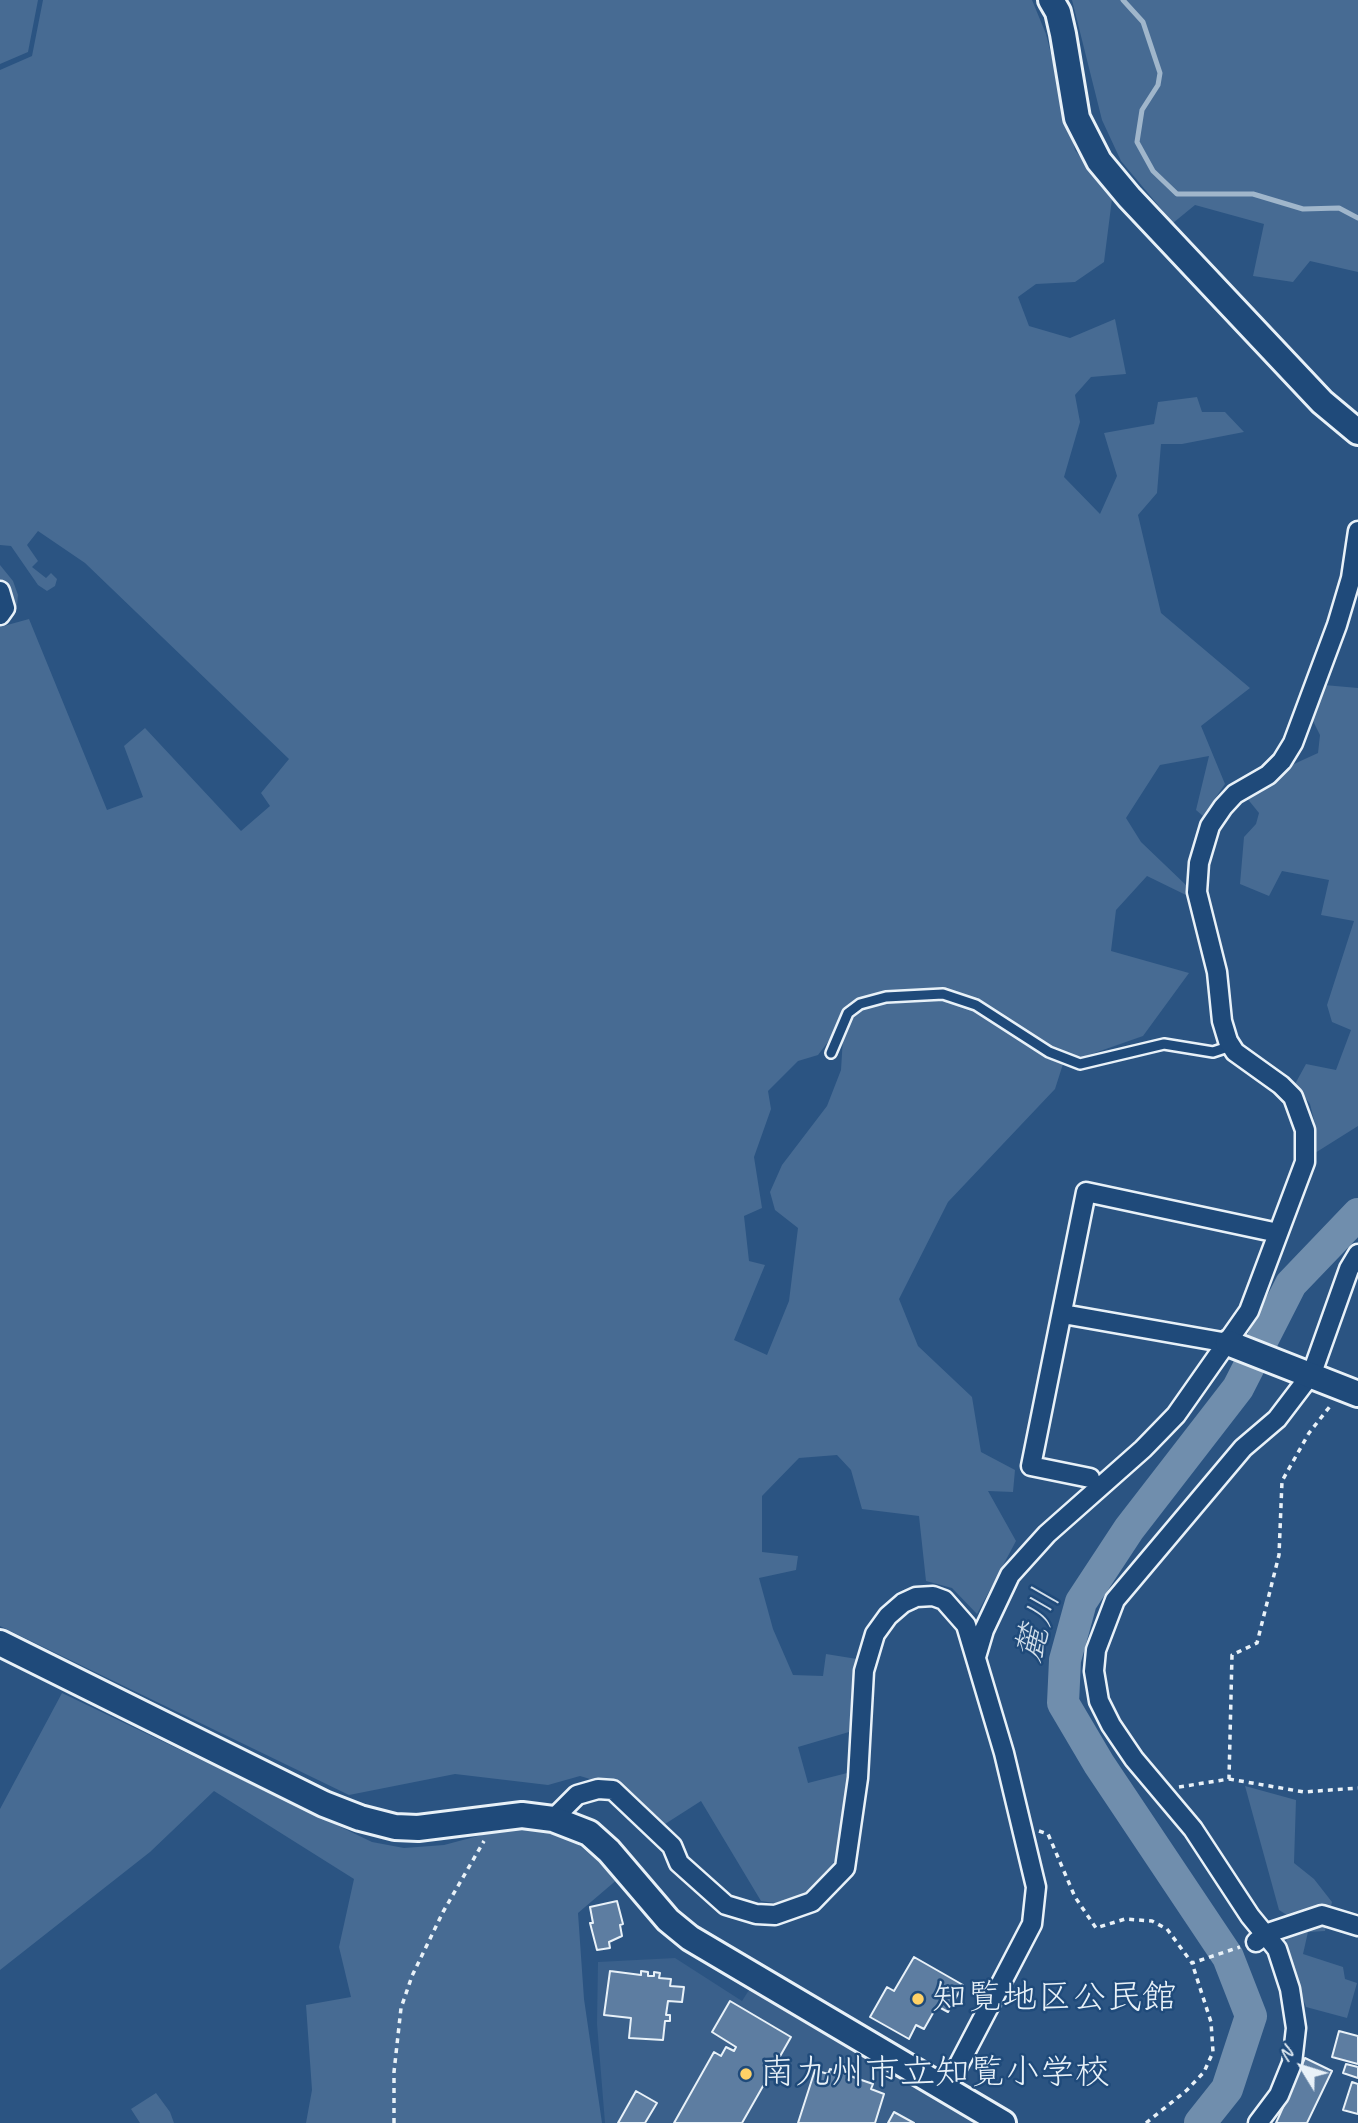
<!DOCTYPE html>
<html>
<head>
<meta charset="utf-8">
<style>
	body { margin:0 }
	#map { position:relative; width:1358px; height:2123px; overflow:hidden; background:#2b5482; font-family:Caveat,sans-serif }
	canvas { display:block }
	.north { position:absolute; left:1267px; top:2032px; width:70px; height:70px; -webkit-text-stroke:5px #1f4a7a; paint-order:stroke; rotate:308deg; font-size:19px; font-weight:700; line-height:28px; text-align:center; color:#e8f1f8 }
	.north::after { content:''; display:block; margin:auto; width:24px; height:32px; background:#e8f1f8; clip-path:polygon(50% 0,100% 100%,50% 72%,0 100%) }
</style>
</head>
<body>
<div id="map">
<canvas width="1358" height="2123"></canvas>
<div class="north">N</div>
</div>
<script>
const g = document.querySelector('canvas').getContext('2d');
g.lineJoin = 'round';
function fillPath(path, color) {
  g.fillStyle = color;
  g.fill(path, 'evenodd');
}
function shape(rows) {
  const path = new Path2D();
  for (const r of rows) {
    path.moveTo(r[0], r[1]);
    for (let i = 2; i < r.length; i += 2) path.lineTo(r[i], r[i + 1]);
  }
  return path;
}
function strokePath(path, color, width, dash) {
  g.strokeStyle = color;
  g.lineWidth = width;
  g.lineCap = dash ? 'butt' : 'round';
  g.setLineDash(dash || []);
  g.stroke(path);
}
function label(font, color, halo, rows, align = 'center') {
  g.font = font + ' Caveat,"Klee One",sans-serif';
  g.lineWidth = 5;
  g.setLineDash([]);
  g.textBaseline = 'middle';
  g.strokeStyle = halo;
  g.fillStyle = color;
  for (const [text, x, y, turn = 0] of rows) {
    g.save();
    g.translate(x, y);
    g.rotate((+turn || 0) * Math.PI / 180);
    g.textAlign = isNaN(turn) ? turn : align;
    if (halo) g.strokeText(text, 0, 0);
    g.fillText(text, 0, 0);
    g.restore();
  }
}
const built = shape([
	[675,1958,742,2001,749,1990,974,2123,605,2123,597,2024,598,1962]
]);
const green = shape([
	[0,0,38,0,28,52,0,64],
	[43,0,1032,0,1046,34,1075,150,1112,199,1104,262,1075,282,1036,284,1018,297,1029,326,1070,338,1115,319,1126,374,1091,377,1075,395,1080,422,1064,477,1100,514,1117,476,1104,433,1154,424,1158,402,1197,397,1202,412,1225,412,1244,432,1182,444,1161,444,1157,493,1138,515,1161,613,1250,688,1201,726,1225,784,1203,816,1196,810,1209,756,1160,765,1126,818,1141,842,1187,886,1188,896,1147,876,1116,910,1111,951,1189,973,1143,1036,1063,1064,1055,1089,948,1202,899,1299,918,1346,972,1397,981,1452,1015,1470,1013,1492,988,1491,1016,1541,977,1614,952,1588,926,1581,919,1516,862,1509,851,1470,837,1455,799,1458,762,1496,762,1552,798,1556,796,1570,759,1578,773,1629,793,1675,823,1676,826,1654,857,1659,849,1732,798,1747,808,1783,851,1772,840,1851,825,1878,805,1894,782,1904,761,1901,701,1801,665,1824,630,1791,580,1776,548,1785,455,1774,349,1795,0,1626,0,627,29,619,107,810,143,797,124,746,145,728,241,831,270,806,261,793,289,759,85,563,38,531,27,545,38,561,32,567,46,578,51,573,57,579,55,586,47,591,38,585,11,546,0,545,0,70,32,56],
	[844,1021,841,1070,827,1106,782,1165,770,1192,775,1210,798,1228,789,1301,767,1355,734,1340,765,1265,749,1261,744,1216,762,1208,754,1157,771,1109,768,1091,798,1061,818,1055],
	[1072,0,1358,0,1358,272,1310,261,1293,282,1253,276,1264,224,1195,205,1173,223,1121,161,1102,120],
	[0,565,13,581,18,595,17,606,8,617,0,619],
	[1324,685,1358,688,1358,1126,1315,1153,1315,1124,1310,1104,1295,1084,1306,1064,1336,1070,1351,1030,1332,1022,1327,1005,1354,921,1321,915,1329,880,1282,871,1269,896,1240,884,1244,837,1256,824,1259,813,1246,797,1276,781,1294,764,1318,753,1320,735,1312,719],
	[62,1693,372,1842,404,1848,444,1845,493,1832,530,1827,569,1837,619,1878,578,1913,584,1999,602,2123,306,2123,312,2090,306,2005,351,1997,339,1947,354,1879,214,1791,150,1852,0,1970,0,1809],
	[1245,1786,1296,1800,1294,1863,1314,1879,1332,1902,1325,1931,1308,1932,1303,1954,1343,1967,1345,1979,1357,1983,1347,2018,1306,2007,1285,1949,1290,1917,1279,1910],
	[156,2093,170,2112,174,2123,140,2123,131,2109]
]);
const stream = shape([
	[1123,0,1143,22,1160,73,1158,85,1142,110,1137,142,1153,171,1177,194,1253,194,1303,209,1339,208,1358,218]
]);
const river = shape([
	[1200,2123,1227,2089,1251,2016,1228,1957,1099,1764,1063,1703,1065,1660,1081,1602,1129,1529,1238,1388,1291,1284,1358,1214]
]);
const building = shape([
	[617,1901,623,1924,620,1925,622,1936,609,1942,610,1948,597,1950,590,1923,593,1923,590,1907,617,1901],
	[914,1957,963,1985,948,2012,937,2006,924,2029,916,2025,909,2039,870,2017,887,1987,894,1991,914,1957],
	[610,1971,641,1975,641,1971,648,1972,648,1976,654,1976,654,1972,660,1973,659,1978,671,1979,670,1986,684,1987,682,2002,668,2001,666,2015,670,2015,670,2021,665,2021,663,2040,629,2038,631,2018,604,2015,610,1971],
	[730,2001,791,2037,742,2123,674,2123,714,2052,721,2056,726,2047,734,2051,736,2047,712,2032,730,2001],
	[1339,2031,1358,2036,1358,2064,1332,2057,1339,2031],
	[1305,2058,1332,2071,1307,2123,1276,2123,1305,2058],
	[1346,2064,1358,2067,1358,2078,1343,2073,1346,2064],
	[830,2069,873,2084,871,2089,884,2094,875,2123,798,2123,815,2070,828,2074,830,2069],
	[1352,2082,1358,2084,1358,2114,1343,2110,1352,2082],
	[636,2091,657,2103,645,2123,618,2123,636,2091],
	[894,2112,914,2123,888,2123,894,2112]
]);
const path = shape([
	[1229,1779,1304,1792,1358,1788],
	[1179,1787,1229,1779,1232,1655,1257,1643,1279,1555,1282,1481,1309,1433,1331,1405],
	[1039,1831,1048,1834,1075,1897,1096,1928,1125,1919,1152,1921,1167,1929,1192,1963,1240,1947],
	[394,2123,394,2072,401,2008,412,1976,443,1912,484,1841],
	[1146,2123,1187,2090,1204,2072,1213,2052,1211,2022,1192,1963]
]);
const lane = shape([
	[831,1053,848,1013,860,1004,886,997,943,994,976,1005,1049,1052,1080,1064,1164,1044,1213,1052,1231,1046]
]);
const street = shape([
	[0,591,5,608,0,615],
	[1063,1314,1228,1343],
	[1090,1478,1031,1466,1086,1192,1278,1233],
	[976,1657,984,1630,1010,1575,1047,1534,1143,1449,1176,1415,1249,1311,1305,1162,1305,1130,1293,1097,1281,1085,1235,1052,1228,1041,1222,1021,1217,972,1197,892,1199,863,1210,826,1223,807,1235,794,1268,775,1282,761,1293,743,1337,625,1351,578,1358,531],
	[553,1819,577,1795,598,1789,613,1790,672,1846,679,1863,726,1905,756,1914,775,1915,812,1902,845,1868,858,1778,864,1671,875,1634,888,1616,903,1603,916,1597,933,1596,944,1600,966,1625,1004,1753,1036,1887,1032,1924,946,2089],
	[1256,1942,1265,1934,1322,1915,1358,1926],
	[1258,2123,1279,2095,1292,2063,1296,2028,1290,1989,1277,1949,1250,1916,1193,1829,1134,1759,1111,1725,1099,1701,1094,1671,1096,1650,1115,1600,1243,1448,1277,1419,1312,1373,1349,1269,1358,1254]
]);
const secondary = shape([
	[1051,0,1058,12,1063,34,1077,118,1099,161,1129,197,1322,402,1358,432],
	[1228,1343,1358,1394],
	[0,1643,324,1804,360,1818,395,1827,418,1828,522,1815,553,1819,589,1833,609,1851,668,1920,690,1938,1003,2123]
]);
const markers = [
	[918,1999,7,"#ffd166"],
	[746,2074,7,"#ffd166"]
];
const poiNames = [
	["知覧地区公民館",932,1999],
	["南九州市立知覧小学校",760,2074]
];
const waterNames = [
	["麓川",1039,1626,-74]
];
fillPath(built, '#3a608b');
fillPath(green, '#476b93');
strokePath(stream, '#a0b6cb', 5);
strokePath(river, '#708ead', 32);
fillPath(building, '#5d7da1');
strokePath(building, '#e8f1f8', 2);
strokePath(lane, '#e8f1f8', 14);
strokePath(street, '#e8f1f8', 23);
strokePath(secondary, '#e8f1f8', 30);
strokePath(path, '#e8f1f8', 3.5, [5, 5]);
strokePath(lane, '#1f4a7a', 9);
strokePath(street, '#1f4a7a', 18);
strokePath(secondary, '#1f4a7a', 24);
for (const [x, y, r, color] of markers) {
  const dot = new Path2D();
  dot.arc(x, y, r, 0, 2 * Math.PI);
  g.fillStyle = color;
  g.fill(dot);
  strokePath(dot, '#1f4a7a', 2.5);
}
label('35px', '#e8f1f8', '#1f4a7a', poiNames, 'left');
label('italic 37px', '#d0dde9', '#1f4a7a', waterNames);
</script>
</body>
</html>
